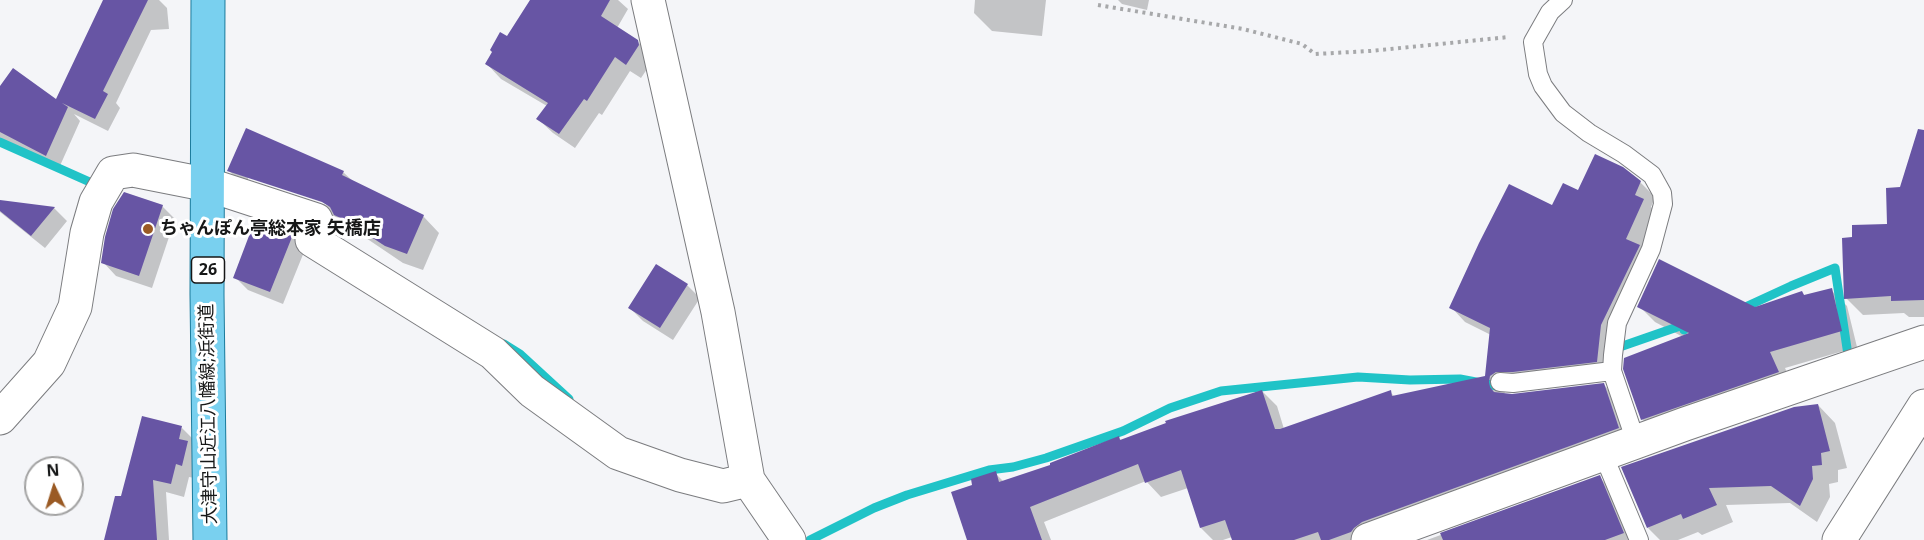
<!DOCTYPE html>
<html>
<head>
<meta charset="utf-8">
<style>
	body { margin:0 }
	#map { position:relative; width:1924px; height:540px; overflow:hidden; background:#f4f5f8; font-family:"Open Sans",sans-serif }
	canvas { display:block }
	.north { position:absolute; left:24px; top:456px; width:60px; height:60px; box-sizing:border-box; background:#fff; border:2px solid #a2a2a2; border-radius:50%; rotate:356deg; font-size:16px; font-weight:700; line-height:24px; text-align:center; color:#161717 }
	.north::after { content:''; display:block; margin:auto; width:21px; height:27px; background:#9a5a24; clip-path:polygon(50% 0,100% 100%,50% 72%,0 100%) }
</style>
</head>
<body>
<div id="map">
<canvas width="1924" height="540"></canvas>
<div class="north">N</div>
</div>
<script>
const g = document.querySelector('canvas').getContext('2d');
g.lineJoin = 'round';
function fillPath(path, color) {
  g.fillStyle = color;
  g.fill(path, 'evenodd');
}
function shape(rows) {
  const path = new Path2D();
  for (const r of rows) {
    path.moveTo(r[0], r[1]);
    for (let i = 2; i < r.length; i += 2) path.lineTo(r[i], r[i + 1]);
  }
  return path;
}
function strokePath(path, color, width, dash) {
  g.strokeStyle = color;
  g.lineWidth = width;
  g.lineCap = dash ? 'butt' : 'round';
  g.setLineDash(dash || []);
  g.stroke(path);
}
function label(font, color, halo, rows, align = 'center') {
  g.font = font + ' "Open Sans","Noto Sans JP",sans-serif';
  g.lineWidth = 6;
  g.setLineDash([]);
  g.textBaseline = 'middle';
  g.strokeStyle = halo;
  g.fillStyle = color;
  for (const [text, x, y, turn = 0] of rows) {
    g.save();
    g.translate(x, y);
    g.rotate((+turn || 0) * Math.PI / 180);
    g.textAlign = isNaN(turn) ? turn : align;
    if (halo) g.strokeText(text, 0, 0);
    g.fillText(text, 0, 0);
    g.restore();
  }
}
const shadow = shape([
	[105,0,159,0,167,8,169,29,151,30,116,103,120,108,108,131,74,114,80,121,59,168,13,144,12,146,0,141,0,88,57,101],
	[535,0,618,0,628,9,617,28,637,41,652,56,653,60,641,78,630,71,602,115,599,113,575,148,553,133,538,119,547,106,501,79,487,64],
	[975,0,1046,0,1042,36,992,31,974,13],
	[1118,0,1149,0,1147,10,1122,4],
	[1924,161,1924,317,1909,317,1904,313,1863,315,1846,298,1854,239,1889,226,1901,189],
	[1622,169,1640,182,1655,197,1651,207,1658,215,1615,341,1611,376,1506,390,1504,394,1512,396,1604,385,1619,400,1633,443,1372,540,1233,540,1232,537,1223,540,1213,540,1201,528,1188,488,1161,497,1146,481,1044,522,1051,540,1017,540,974,486,995,473,1004,482,1052,466,1119,438,1122,441,1262,391,1277,406,1284,429,1390,392,1395,397,1487,377,1491,335,1465,322,1451,307,1553,207],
	[229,171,343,172,355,183,423,216,439,233,423,270,403,263,363,236,352,231,339,218,246,187],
	[248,176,330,203,329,206,248,180],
	[0,202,54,208,67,221,45,248,0,212],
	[162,206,175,219,152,288,116,276,103,262],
	[293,234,306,247,283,304,248,290,235,277],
	[687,285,700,298,673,340,643,321,630,308],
	[1831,290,1847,306,1857,347,1785,368,1794,388,1658,436,1642,419,1683,337,1655,322,1639,306,1755,309,1802,293,1805,296],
	[1818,405,1835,423,1847,468,1838,470,1838,482,1829,484,1830,497,1817,522,1790,503,1726,505,1733,522,1702,535,1698,532,1678,540,1660,540,1648,528],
	[182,428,195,441,195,478,189,477,184,497,166,492,169,540,105,540,122,498],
	[1599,477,1614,492,1634,540,1427,540]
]);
const stream = shape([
	[0,142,92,183],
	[1741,309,1791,286,1835,268,1848,355],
	[504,344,520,354,569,399],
	[1614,349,1683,325,1684,330],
	[810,540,874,508,907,495,989,470,1013,467,1046,458,1123,431,1170,408,1221,391,1358,377,1410,380,1460,379,1497,386]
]);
const building = shape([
	[103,0,148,0,103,91,108,94,95,119,62,103,68,107,46,156,0,132,0,86,13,68,56,99],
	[530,0,610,0,601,16,638,40,639,45,626,65,615,57,587,101,584,99,559,134,536,119,548,103,485,64,492,52,490,50,500,32,507,36],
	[246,128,344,171,342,175,424,215,407,254,385,246,345,220,334,215,330,207,322,202,227,171],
	[1918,129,1924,130,1924,300,1891,301,1891,296,1844,299,1842,238,1852,237,1852,225,1887,224,1886,188,1900,187],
	[1595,154,1623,167,1641,181,1635,195,1644,199,1626,239,1640,245,1601,325,1597,362,1513,372,1496,372,1490,376,1489,382,1490,387,1494,392,1512,394,1604,383,1619,428,1362,522,1354,528,1351,532,1329,540,1321,540,1318,532,1294,540,1232,540,1225,520,1200,528,1181,470,1145,483,1138,464,1030,507,1042,540,967,540,951,492,972,485,971,479,996,471,999,482,1050,465,1050,463,1119,436,1120,440,1166,423,1165,421,1262,390,1275,429,1280,429,1391,390,1392,396,1485,376,1490,328,1449,308,1479,243,1509,184,1552,205,1563,183,1578,190],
	[124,192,163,205,139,276,101,263,105,237,113,209],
	[0,200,55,207,31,236,0,211],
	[255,220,294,232,270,292,233,278],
	[1659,259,1755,307,1802,291,1804,295,1832,288,1842,331,1770,352,1779,372,1641,420,1623,369,1624,358,1689,333,1637,307],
	[656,264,688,284,660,328,628,308],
	[1818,404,1830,451,1821,453,1822,465,1812,466,1813,479,1800,506,1771,486,1709,488,1717,505,1683,519,1681,514,1647,528,1621,467,1794,407],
	[142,416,182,426,179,439,188,441,182,466,176,464,171,484,153,480,157,540,104,540,115,496,121,496],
	[1600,475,1624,533,1605,540,1443,540,1440,533]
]);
const path = shape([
	[1098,5,1243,29,1302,44,1315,54,1370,51,1509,37]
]);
const service = shape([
	[1563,0,1550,12,1533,42,1538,74,1543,86,1563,113,1589,133,1624,154,1652,175,1662,193,1663,204,1651,249,1617,323,1613,355,1612,371,1636,442],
	[1500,382,1513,383,1612,371],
	[1603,454,1639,540]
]);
const minor = shape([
	[648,0,718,312,748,480,789,540],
	[0,418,49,363,75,307,87,233,96,202,113,173,133,170,209,185,316,220,312,240,493,353,532,391,618,453,680,475,723,486,748,480],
	[1368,540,1685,424,1924,342],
	[1839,540,1924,406]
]);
const primary = shape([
	[208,0,207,294,210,540]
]);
const markers = [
	[148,229,6,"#9a5a24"]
];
const shields = [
	[208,270,33]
];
const shieldNames = [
	["26",208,270]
];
const poiNames = [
	["ちゃんぽん亭総本家 矢橋店",160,229]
];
const streetNames = [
	["大津守山近江八幡線;浜街道",209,414,-91]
];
fillPath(shadow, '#0003');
strokePath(stream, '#20c3c7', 9);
fillPath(building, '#6755a4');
strokePath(service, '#7b7c7f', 20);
strokePath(minor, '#7b7c7f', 35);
strokePath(primary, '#1c7b9c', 35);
strokePath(path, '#a7a8aa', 4, [3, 4.5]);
strokePath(service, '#fff', 18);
strokePath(minor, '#fff', 33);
strokePath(primary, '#79d0ef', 33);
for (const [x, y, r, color] of markers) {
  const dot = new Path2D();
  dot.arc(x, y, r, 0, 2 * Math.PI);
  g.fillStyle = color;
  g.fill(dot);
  strokePath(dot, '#fff', 2);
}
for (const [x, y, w] of shields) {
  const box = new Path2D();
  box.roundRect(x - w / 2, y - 13, w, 26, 4.5);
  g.fillStyle = '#fff';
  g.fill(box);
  strokePath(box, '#161717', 1.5);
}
label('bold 16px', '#161717', null, shieldNames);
label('bold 18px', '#161717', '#fff', poiNames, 'left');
label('18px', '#161717', '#fff', streetNames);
</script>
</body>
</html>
